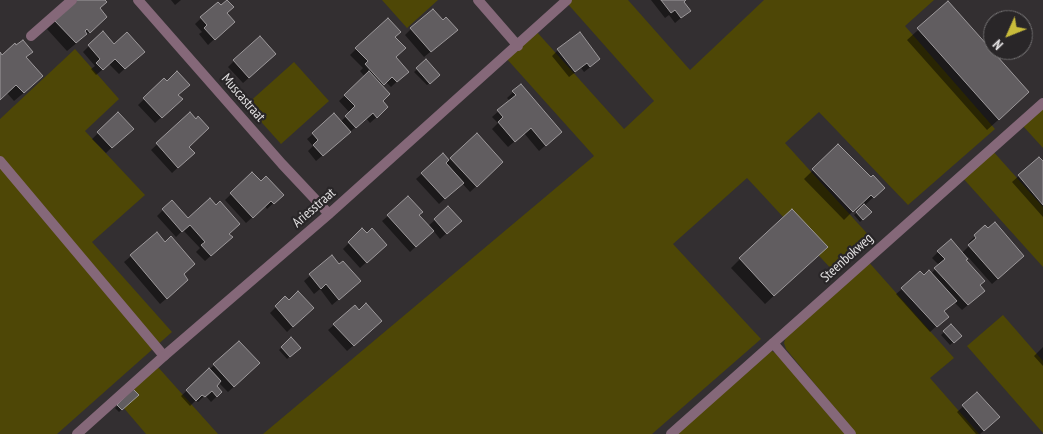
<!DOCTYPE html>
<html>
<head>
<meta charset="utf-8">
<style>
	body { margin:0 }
	#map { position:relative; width:1043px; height:434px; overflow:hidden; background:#332f31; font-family:"PT Sans Narrow",sans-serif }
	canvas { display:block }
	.north { position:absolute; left:983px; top:10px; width:50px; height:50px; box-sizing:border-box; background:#292628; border:1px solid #747273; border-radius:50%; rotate:226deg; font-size:14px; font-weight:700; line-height:20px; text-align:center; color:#e5e3e4 }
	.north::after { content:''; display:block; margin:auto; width:18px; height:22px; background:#c8bb3b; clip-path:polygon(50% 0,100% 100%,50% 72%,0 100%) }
</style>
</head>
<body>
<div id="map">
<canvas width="1043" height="434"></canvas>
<div class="north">N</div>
</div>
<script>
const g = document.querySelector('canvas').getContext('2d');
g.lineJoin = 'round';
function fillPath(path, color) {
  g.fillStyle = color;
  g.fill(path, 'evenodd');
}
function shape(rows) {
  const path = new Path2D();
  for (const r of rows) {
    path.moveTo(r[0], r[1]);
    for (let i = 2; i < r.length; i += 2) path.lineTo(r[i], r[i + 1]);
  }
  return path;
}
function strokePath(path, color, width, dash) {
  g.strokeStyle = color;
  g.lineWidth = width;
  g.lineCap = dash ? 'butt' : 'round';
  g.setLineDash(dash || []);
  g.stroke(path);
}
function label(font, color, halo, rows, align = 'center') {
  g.font = font + ' "PT Sans Narrow",sans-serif';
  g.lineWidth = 4.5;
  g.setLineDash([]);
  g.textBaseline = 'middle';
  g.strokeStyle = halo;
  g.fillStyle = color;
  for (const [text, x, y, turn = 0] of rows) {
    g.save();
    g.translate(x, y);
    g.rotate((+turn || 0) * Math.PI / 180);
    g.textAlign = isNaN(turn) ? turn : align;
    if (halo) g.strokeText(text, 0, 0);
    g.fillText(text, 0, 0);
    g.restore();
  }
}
const green = shape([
	[382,0,438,0,407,28],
	[570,0,628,0,690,70,764,0,934,0,905,26,995,129,908,205,819,112,785,143,873,240,835,273,747,178,673,244,761,339,652,434,263,434,594,156,506,58,536,31,624,129,654,101,567,3],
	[75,49,119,99,85,131,145,195,92,242,172,332,57,434,0,434,0,119],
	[294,62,329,101,281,144,246,105],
	[1043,108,1043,148,1023,126],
	[991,149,1043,207,1043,267,961,176],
	[866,259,954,358,930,378,979,434,856,434,786,349,784,343,787,333],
	[1003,315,1043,361,1043,433,967,346],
	[770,350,777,354,845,434,666,434,755,358],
	[157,366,218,434,146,434,117,400]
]);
const shadow = shape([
	[78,0,104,0,98,8,97,26,67,51,47,29],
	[171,0,181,0,175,5],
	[651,0,685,0,683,2,689,11,675,23,669,15,665,18],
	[217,3,226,14,227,27,208,45,199,34,202,32,195,24],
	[948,3,1017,103,987,130,907,40],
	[443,21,450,36,424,57,405,35,411,29],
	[102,33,114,46,137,57,119,74,109,64,96,75,91,69,95,66,83,52],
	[394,37,394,58,407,72,391,87,386,82,381,86,381,113,370,123,366,118,316,161,308,151,313,146,307,139,313,134,340,122,350,113,339,101,365,77,360,71,363,68,350,55,356,49],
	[558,50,593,65,584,72,581,68,569,77,552,56],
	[0,54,33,85,14,101,7,93,0,99],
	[269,60,243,83,228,67,234,61],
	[426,61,439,75,427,85,414,72],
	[164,80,181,99,155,123,138,105],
	[521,85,554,138,539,151,524,133,508,147,492,129,498,123,492,117,510,101,507,98],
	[118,114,132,128,106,153,92,139],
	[190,114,187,159,172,173,151,150],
	[477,135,496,168,470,192,462,183,439,204,416,179,443,155,448,161],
	[838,146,871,179,883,188,864,206,870,212,860,222,854,215,864,206,861,203,844,220,804,179],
	[1039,158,1043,163,1043,217,1012,182],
	[252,174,261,183,282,195,267,209,265,206,246,223,225,200],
	[171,202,188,220,216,206,228,234,225,243,205,261,196,252,200,248,183,230,176,237,157,216],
	[418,215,428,226,435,220,454,226,440,239,433,230,410,252,382,221,388,216],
	[985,227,1017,262,992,284,968,257,965,260,978,285,977,297,962,310,954,302,943,312,941,322,930,332,896,294,902,289,931,274,939,265,932,258,938,252,962,253,970,245,969,242],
	[362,230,379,250,360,268,343,249],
	[157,234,182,274,181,286,160,304,124,262],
	[817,256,765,304,731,268,740,259],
	[332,257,353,287,332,305,320,289,314,294,304,281],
	[285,298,288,301,312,308,287,332,270,313],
	[359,312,375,327,347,351,328,330,334,325],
	[951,326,960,336,950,345,941,335],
	[291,339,299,348,287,359,279,350],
	[239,342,253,369,228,392,218,382,215,386,221,392,211,402,205,395,198,402,196,400,190,406,181,396],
	[1043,347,1043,366,1034,356],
	[133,391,137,395,119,412,115,408],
	[977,394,992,423,980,434,976,434,957,412]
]);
const building = shape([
	[76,0,105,0,107,2,100,8,107,17,90,33,87,29,85,31,87,34,76,43,54,20,76,0],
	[227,0,234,7,227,13,235,22,215,40,204,28,207,25,200,17,218,2,221,5,227,0],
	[661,0,686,0,684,2,691,11,681,18,675,10,671,13,661,0],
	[948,1,1029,92,999,120,917,28,948,1],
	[433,9,443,20,446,17,458,30,431,52,410,28,433,9],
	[388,18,401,32,395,37,406,48,396,57,409,72,397,82,392,77,384,85,365,64,368,61,355,48,388,18],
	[103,31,114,44,127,32,145,52,125,69,115,59,103,70,96,63,100,59,88,45,103,31],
	[580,32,600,59,590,67,587,63,575,72,557,49,580,32],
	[260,36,276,54,249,78,233,60,260,36],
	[23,40,33,52,26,57,43,76,24,93,16,85,0,100,0,52,2,55,15,43,16,45,23,40],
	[426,59,440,75,430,84,416,68,426,59],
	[177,71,190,85,178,95,183,99,162,118,143,98,164,78,167,81,177,71],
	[369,71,390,94,383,101,388,107,377,118,373,113,356,128,345,116,355,106,344,95,369,71],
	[521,84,562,132,546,146,531,128,515,142,498,122,503,117,497,110,516,95,512,91,521,84],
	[118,112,134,129,112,148,97,132,118,112],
	[190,112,196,119,198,116,209,128,189,147,195,153,178,168,156,143,190,112],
	[334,113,351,132,323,156,313,145,318,140,312,133,334,113],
	[477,133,503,162,477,187,450,158,477,133],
	[838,144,871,177,873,175,885,188,874,198,871,195,853,212,812,169,838,144],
	[443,153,449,160,446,163,464,183,445,199,421,173,443,153],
	[1039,157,1043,161,1043,205,1018,175,1039,157],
	[252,172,261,181,266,176,284,195,274,204,271,201,253,218,230,193,252,172],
	[408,196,423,212,419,215,434,231,416,247,387,215,408,196],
	[210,198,216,205,220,201,240,224,229,234,233,237,211,256,201,245,205,242,190,225,182,232,162,209,172,200,188,218,210,198],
	[864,204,872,212,863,220,856,212,864,204],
	[448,206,462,221,447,234,434,219,448,206],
	[792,209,828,247,774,296,739,258,792,209],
	[995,222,1024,256,998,279,968,245,976,238,974,235,985,225,988,228,995,222],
	[362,228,367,233,372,228,387,245,367,263,348,242,362,228],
	[157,232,165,242,171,236,195,264,184,274,188,280,167,299,130,255,157,232],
	[951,239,968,259,966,260,985,281,980,285,985,291,968,305,934,268,945,259,937,251,951,239],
	[332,255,339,264,343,261,361,281,339,300,326,284,321,289,309,274,332,255],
	[929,270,957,301,944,311,949,317,937,327,901,288,920,271,924,275,929,270],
	[298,291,314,308,293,327,275,306,285,296,289,300,298,291],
	[366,303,382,321,354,346,333,324,355,305,359,310,366,303],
	[951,324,962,336,954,343,943,331,951,324],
	[291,337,301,348,290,357,281,347,291,337],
	[239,341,260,363,234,387,213,364,239,341],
	[209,368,221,381,217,386,222,392,217,397,212,391,205,397,202,395,196,401,186,390,209,368],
	[133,389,139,395,122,410,117,405,133,389],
	[977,392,1000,417,984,431,962,405,977,392]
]);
const service = shape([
	[31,36,72,0],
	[0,161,164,356]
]);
const minor = shape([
	[138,0,282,164,329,214],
	[478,0,518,46],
	[773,343,851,434],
	[77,434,164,356,329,214,567,0],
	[671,434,1043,103]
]);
const streetNames = [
	["Muscastraat",243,98,49],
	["Ariesstraat",314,208,-41],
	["Steenbokweg",847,258,-42]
];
fillPath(green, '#4e4706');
fillPath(shadow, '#0007');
fillPath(building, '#615d60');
strokePath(building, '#9d999b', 1);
strokePath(service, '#856879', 10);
strokePath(minor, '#856879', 10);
label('14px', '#e5e3e4', '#292628', streetNames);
</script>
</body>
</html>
